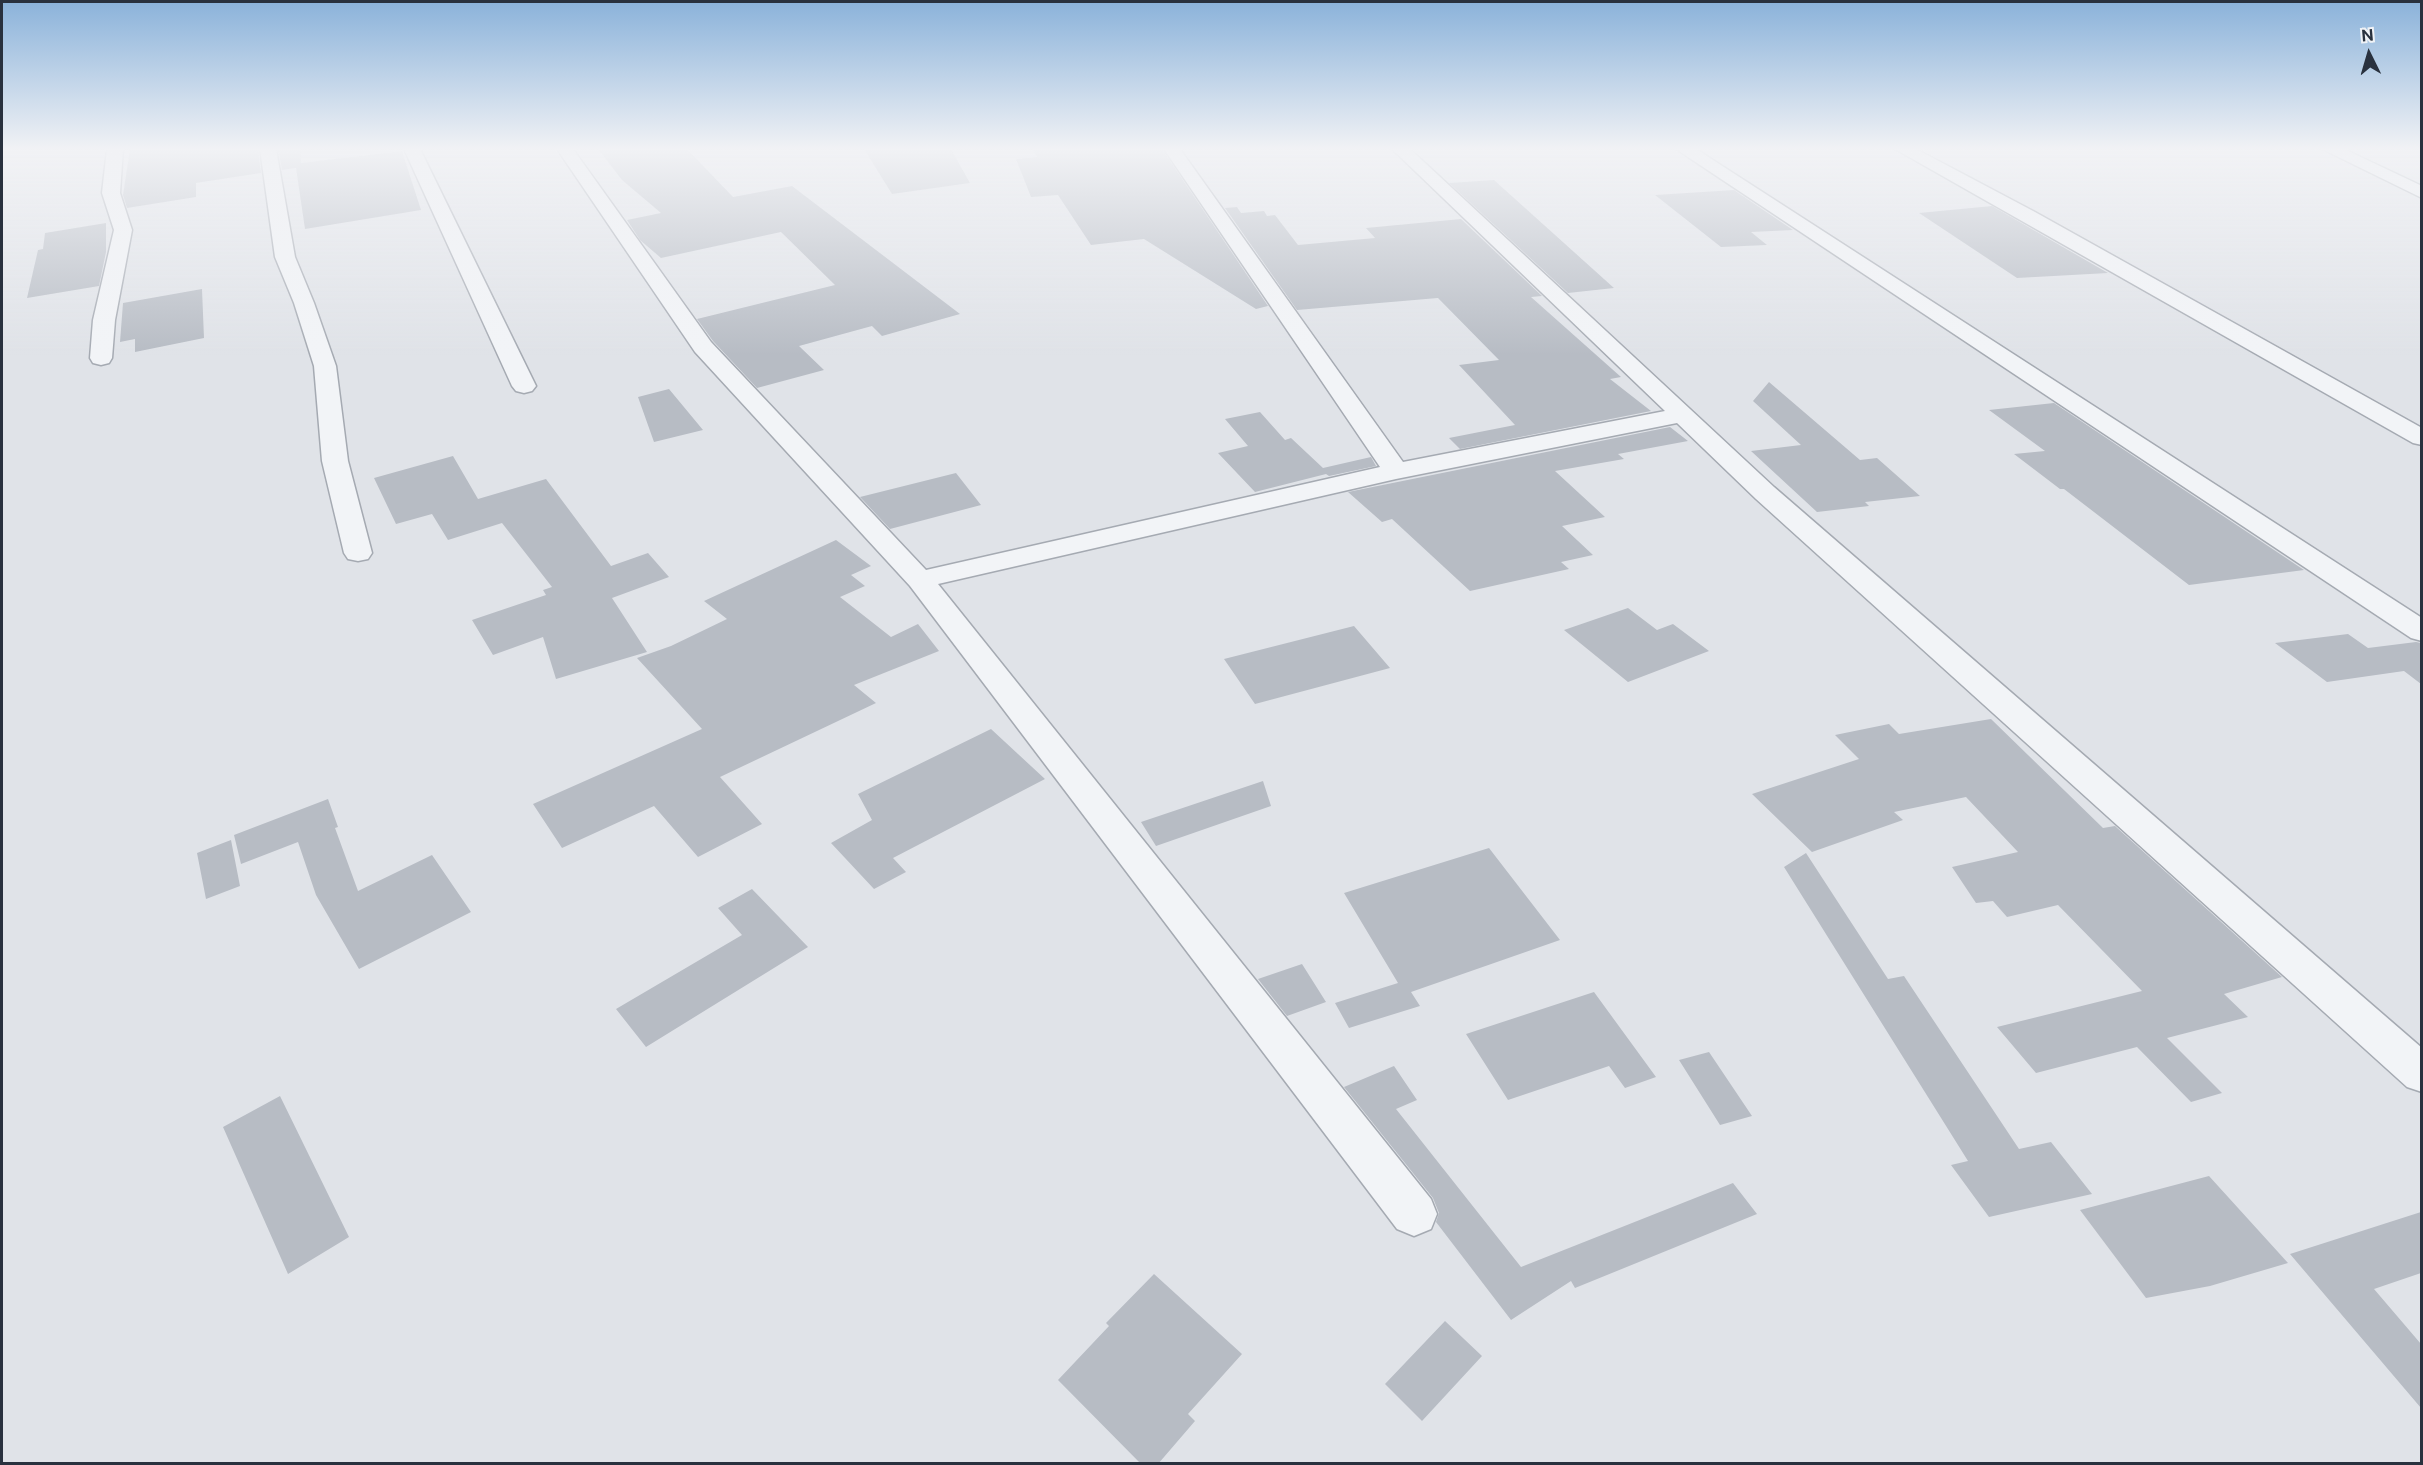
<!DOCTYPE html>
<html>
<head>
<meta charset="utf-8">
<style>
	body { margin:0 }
	#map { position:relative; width:2423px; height:1465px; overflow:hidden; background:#e0e3e8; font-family:"Public Sans",sans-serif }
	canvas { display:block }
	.frame { position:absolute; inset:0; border:3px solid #29313e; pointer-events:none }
	.north { position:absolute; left:2339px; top:24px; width:60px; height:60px; -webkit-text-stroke:4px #eff2f6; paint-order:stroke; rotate:355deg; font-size:16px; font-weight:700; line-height:24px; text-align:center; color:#29313e }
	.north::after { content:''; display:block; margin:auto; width:21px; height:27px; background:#29313e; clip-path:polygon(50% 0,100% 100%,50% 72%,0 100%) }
</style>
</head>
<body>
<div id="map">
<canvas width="2423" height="1465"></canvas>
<div class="frame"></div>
<div class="north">N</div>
</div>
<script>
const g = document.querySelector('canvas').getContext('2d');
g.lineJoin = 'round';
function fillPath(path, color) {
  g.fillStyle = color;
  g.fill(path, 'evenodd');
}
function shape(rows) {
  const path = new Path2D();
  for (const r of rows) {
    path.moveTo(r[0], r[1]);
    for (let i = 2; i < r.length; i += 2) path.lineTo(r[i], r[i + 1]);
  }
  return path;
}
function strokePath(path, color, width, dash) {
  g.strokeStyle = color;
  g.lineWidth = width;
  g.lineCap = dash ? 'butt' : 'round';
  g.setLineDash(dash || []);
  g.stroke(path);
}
const building = shape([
	[130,149,258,149,261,173,196,183,196,197,127,208,123,195],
	[278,149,300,149,301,163,402,151,421,210,305,229,296,168,282,170],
	[598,149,687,149,733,197,792,186,960,314,882,336,872,326,799,346,824,370,757,388,713,341,697,319,835,285,781,232,661,258,640,240,627,220,661,213,622,180],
	[864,149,951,149,970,183,892,194],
	[1033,149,1162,149,1268,306,1256,309,1144,239,1091,245,1058,195,1031,197,1016,159,1037,157],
	[1494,180,1614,288,1568,293,1449,183],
	[1734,190,1793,230,1751,232,1767,245,1721,247,1655,195],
	[1992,206,2108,273,2017,278,1919,213],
	[1237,207,1241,213,1264,211,1267,216,1275,215,1298,245,1375,238,1366,228,1461,219,1542,296,1531,297,1621,377,1610,379,1651,411,1460,449,1449,438,1515,425,1459,365,1499,360,1438,298,1297,310,1225,208],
	[106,223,106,252,99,286,27,298,38,250,43,249,45,233],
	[202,289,204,338,135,352,135,339,120,342,123,303],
	[1769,382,1860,460,1877,458,1920,496,1865,502,1869,506,1817,512,1751,451,1801,445,1753,401],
	[669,389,703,430,654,442,638,397],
	[2054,403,2304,570,2189,585,2064,489,2060,489,2014,454,2045,451,1989,410],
	[1260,412,1285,440,1291,438,1323,468,1371,457,1376,466,1329,476,1326,474,1255,492,1218,453,1248,446,1225,419],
	[1670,427,1688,441,1618,454,1624,459,1555,471,1605,517,1562,526,1593,555,1561,562,1569,569,1470,591,1392,519,1382,522,1348,492],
	[453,456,478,499,546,479,611,566,648,553,669,577,612,598,647,652,556,679,543,637,493,655,472,620,546,595,543,590,552,587,502,523,448,540,432,514,396,524,374,478],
	[956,473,981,505,890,529,860,497],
	[836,540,871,566,851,575,865,586,840,597,891,637,918,624,939,651,854,685,876,703,720,777,762,824,698,857,654,806,562,848,533,804,702,729,637,658,671,646,727,619,704,601],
	[1628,608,1657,630,1673,624,1709,651,1628,682,1564,630],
	[1354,626,1390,668,1255,704,1224,659],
	[2348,634,2368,648,2416,642,2421,643,2421,684,2404,671,2327,682,2275,643],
	[1991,719,2103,828,2115,826,2282,977,2224,994,2248,1017,2167,1038,2222,1093,2191,1102,2137,1047,2036,1073,1997,1027,2142,991,2058,905,2007,917,1993,901,1976,903,1952,867,2018,852,1966,797,1894,812,1903,820,1812,852,1752,794,1859,759,1835,735,1889,724,1899,734],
	[991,729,1045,779,893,858,906,872,874,889,831,843,872,820,858,794],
	[1263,781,1271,806,1156,846,1141,822],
	[328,799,338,827,335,828,358,891,432,855,471,912,359,969,316,895,298,842,241,864,234,835],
	[231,840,240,886,206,899,197,853],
	[1489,848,1560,940,1411,992,1420,1006,1349,1028,1335,1003,1398,983,1344,893],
	[1806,853,1888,979,1904,976,2019,1149,2051,1142,2092,1194,1989,1217,1951,1165,1968,1161,1784,867],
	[752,889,808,947,646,1047,616,1009,742,935,718,908],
	[1302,964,1326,1002,1287,1016,1258,979],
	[1594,992,1656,1077,1625,1088,1609,1066,1508,1100,1466,1034],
	[1709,1052,1752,1116,1720,1125,1679,1060],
	[1394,1066,1417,1100,1396,1109,1521,1267,1733,1183,1757,1214,1575,1288,1571,1281,1511,1320,1436,1222,1439,1213,1433,1198,1344,1087],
	[280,1096,349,1237,288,1274,223,1127],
	[2209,1176,2288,1263,2210,1286,2146,1298,2080,1210],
	[2421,1212,2421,1273,2374,1289,2421,1344,2421,1408,2290,1254],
	[1154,1274,1242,1354,1188,1414,1195,1421,1158,1464,1141,1464,1058,1380,1109,1326,1106,1323],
	[1445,1321,1482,1356,1422,1421,1385,1384]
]);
const minor = shape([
	[107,149,123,149,120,193,132,230,115,320,112,358,109,363,101,365,93,363,90,358,93,320,114,230,102,193,107,149],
	[260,149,276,149,295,257,314,303,336,366,348,461,372,553,368,559,358,561,348,559,344,553,322,461,314,366,294,303,275,257,260,149],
	[404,149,420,149,536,386,532,391,524,393,516,391,512,386,404,149],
	[557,149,573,149,711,342,926,570,1380,467,1164,149,1180,149,1403,462,1665,411,1392,149,1410,149,1774,487,2422,1048,2422,1092,2407,1087,1756,499,1677,423,1396,479,938,584,1431,1199,1437,1214,1431,1229,1414,1236,1397,1229,910,586,695,352,557,149],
	[1676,149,1696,149,2422,618,2422,641,2411,638,1676,149],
	[1895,149,1916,149,2035,212,2422,428,2422,445,2413,443,1895,149],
	[2322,149,2344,149,2422,186,2422,198,2322,149]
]);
fillPath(building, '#b7bcc4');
strokePath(minor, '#a5aab2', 3);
fillPath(minor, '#f2f4f7');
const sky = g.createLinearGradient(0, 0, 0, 355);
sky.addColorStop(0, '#8ab2da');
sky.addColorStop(0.42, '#f1f2f5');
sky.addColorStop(1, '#f1f2f500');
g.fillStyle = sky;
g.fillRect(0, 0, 2423, 355);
</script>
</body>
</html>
